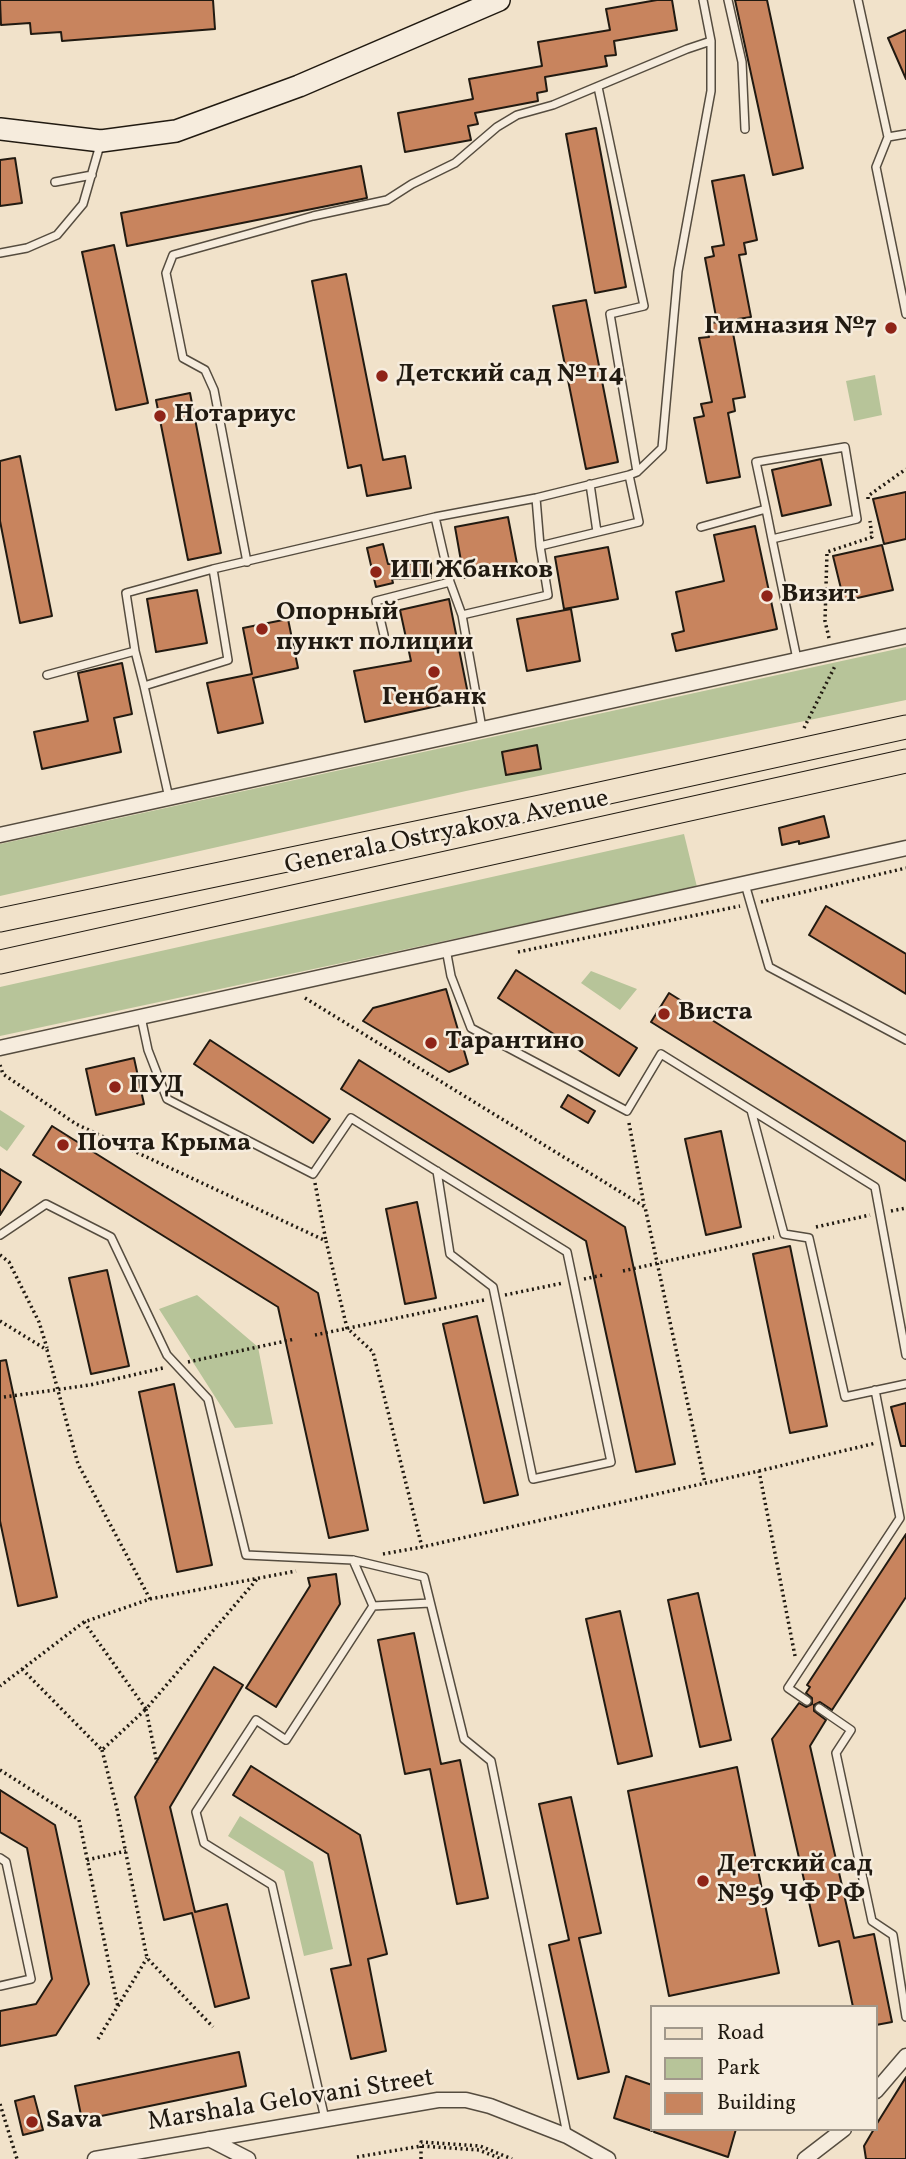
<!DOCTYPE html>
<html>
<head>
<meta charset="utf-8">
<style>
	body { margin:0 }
	#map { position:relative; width:906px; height:2159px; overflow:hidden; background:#f1e2ca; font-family:Vollkorn,serif }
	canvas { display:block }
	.legend { position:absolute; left:650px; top:2005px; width:228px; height:126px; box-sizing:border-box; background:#f6ecdd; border:2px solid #a1988b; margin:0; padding:9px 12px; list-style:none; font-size:21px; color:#211a11 }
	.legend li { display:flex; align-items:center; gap:14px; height:35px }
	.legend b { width:35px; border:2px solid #a1988b }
</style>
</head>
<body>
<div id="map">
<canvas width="906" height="2159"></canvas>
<ul class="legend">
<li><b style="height:9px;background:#f1e2ca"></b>Road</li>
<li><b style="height:19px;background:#b7c499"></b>Park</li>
<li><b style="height:19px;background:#c8845e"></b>Building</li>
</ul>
</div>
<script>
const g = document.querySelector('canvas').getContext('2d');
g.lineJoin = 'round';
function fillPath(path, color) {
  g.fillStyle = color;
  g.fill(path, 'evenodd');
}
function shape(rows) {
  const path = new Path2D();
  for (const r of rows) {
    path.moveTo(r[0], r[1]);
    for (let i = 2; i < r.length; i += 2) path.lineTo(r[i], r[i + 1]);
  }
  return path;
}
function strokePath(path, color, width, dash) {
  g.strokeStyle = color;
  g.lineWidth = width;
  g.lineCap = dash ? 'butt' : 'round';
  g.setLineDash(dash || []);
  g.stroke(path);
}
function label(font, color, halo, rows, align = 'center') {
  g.font = font + ' Vollkorn,serif';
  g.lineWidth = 5;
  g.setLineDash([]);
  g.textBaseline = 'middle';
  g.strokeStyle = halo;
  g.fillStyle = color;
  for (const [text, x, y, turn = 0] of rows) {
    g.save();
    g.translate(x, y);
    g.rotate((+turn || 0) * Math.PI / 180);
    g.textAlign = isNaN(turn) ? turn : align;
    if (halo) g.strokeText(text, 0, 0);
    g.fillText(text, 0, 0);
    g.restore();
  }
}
const green = shape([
	[875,375,882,415,854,421,846,381],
	[906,647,906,700,466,791,0,896,0,844],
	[684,834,697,887,0,1036,0,987],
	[591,971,637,989,620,1010,581,983],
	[0,1110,25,1126,7,1151,0,1146],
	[197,1295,258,1347,273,1424,235,1428,159,1309],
	[240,1816,313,1862,333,1949,304,1956,284,1871,228,1836]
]);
const building = shape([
	[0,0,213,0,215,29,62,41,61,32,31,34,30,23,1,25,0,0],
	[657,0,672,0,677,30,614,41,616,55,605,56,607,66,545,77,547,91,537,93,538,101,475,113,478,124,468,126,471,140,405,152,398,113,473,99,469,79,542,66,538,42,610,30,606,9,657,0],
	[735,0,767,0,803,168,773,175,735,0],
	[906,30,906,79,888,38,906,30],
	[596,128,626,287,595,293,566,134,596,128],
	[15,158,22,203,0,206,0,160,15,158],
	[361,166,367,198,127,246,121,213,361,166],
	[744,175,757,240,744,243,746,254,739,255,751,317,738,319,740,332,733,333,745,397,733,399,735,411,728,413,740,477,707,483,694,418,704,416,701,404,712,402,699,338,709,337,706,324,717,322,705,258,714,256,712,247,724,245,712,181,744,175],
	[114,245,148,403,116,410,82,252,114,245],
	[346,274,383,460,405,456,411,488,367,496,361,465,348,468,312,281,346,274],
	[586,300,618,462,586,469,553,306,586,300],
	[190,393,221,553,188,560,156,400,190,393],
	[20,456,52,616,20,623,0,521,0,461,20,456],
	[821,459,831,505,782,516,772,470,821,459],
	[906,492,906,539,884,544,873,499,906,492],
	[508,517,518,569,464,578,455,527,508,517],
	[755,526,777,629,676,651,672,634,684,631,676,592,724,581,714,535,755,526],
	[383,544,388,564,431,563,431,578,392,579,393,583,376,587,367,548,383,544],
	[882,545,893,590,844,601,833,556,882,545],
	[608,547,618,599,564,609,555,557,608,547],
	[197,590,207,643,156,652,147,599,197,590],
	[449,599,469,699,365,722,354,671,411,661,400,610,449,599],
	[571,609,580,661,527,671,517,619,571,609],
	[288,619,298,668,253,678,263,723,218,733,207,683,252,674,243,628,288,619],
	[122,663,132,714,114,718,121,752,42,769,34,732,88,721,78,673,122,663],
	[537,745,541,769,506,775,502,752,537,745],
	[824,816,829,837,799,844,799,841,782,845,779,828,824,816],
	[826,906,906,954,906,994,809,935,826,906],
	[516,970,637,1048,619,1076,498,998,516,970],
	[446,989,468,1064,449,1072,363,1021,373,1008,446,989],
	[669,993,906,1142,906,1181,651,1022,669,993],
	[210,1040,330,1119,313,1143,194,1064,210,1040],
	[134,1058,144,1104,96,1115,86,1069,134,1058],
	[359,1060,625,1227,675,1464,636,1472,586,1241,341,1089,359,1060],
	[568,1095,595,1111,588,1123,561,1107,568,1095],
	[52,1126,318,1293,368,1530,329,1538,278,1307,33,1155,52,1126],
	[721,1131,741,1227,706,1235,685,1139,721,1131],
	[0,1169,21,1182,0,1215,0,1169],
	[417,1202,436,1298,405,1304,386,1209,417,1202],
	[790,1246,827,1426,790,1433,753,1254,790,1246],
	[107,1270,129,1366,91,1374,69,1278,107,1270],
	[477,1316,518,1495,484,1503,443,1324,477,1316],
	[6,1360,57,1597,18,1606,0,1521,0,1361,6,1360],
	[174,1384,212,1565,177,1572,139,1392,174,1384],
	[906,1403,906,1446,901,1446,891,1407,906,1403],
	[906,1534,906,1597,832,1710,820,1702,814,1705,814,1711,826,1720,810,1746,854,1938,874,1934,892,2022,876,2025,876,2007,853,2007,839,1941,819,1946,772,1739,799,1703,806,1707,812,1704,812,1698,806,1693,810,1687,807,1685,906,1534],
	[336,1574,340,1604,276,1707,246,1688,310,1586,308,1578,336,1574],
	[698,1593,731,1740,700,1747,668,1600,698,1593],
	[620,1611,652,1756,618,1764,586,1619,620,1611],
	[414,1633,441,1764,460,1760,488,1898,457,1904,430,1769,405,1774,378,1640,414,1633],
	[214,1667,243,1685,170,1807,195,1912,227,1904,249,1998,215,2007,192,1913,164,1920,135,1797,214,1667],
	[251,1766,360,1835,387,1954,368,1959,386,2051,351,2059,331,1969,351,1965,328,1854,233,1795,251,1766],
	[737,1767,779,1973,669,1996,628,1791,737,1767],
	[0,1790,55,1825,89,1984,56,2035,0,2046,0,2011,36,2004,52,1979,27,1848,0,1832,0,1790],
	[571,1797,601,1933,579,1938,609,2072,578,2079,549,1945,569,1940,539,1804,571,1797],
	[239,2052,246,2086,82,2120,75,2086,239,2052],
	[626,2076,652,2085,652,2131,614,2118,626,2076],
	[906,2077,906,2159,866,2159,864,2146,874,2129,876,2129,876,2125,906,2077],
	[34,2096,43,2130,23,2135,15,2101,34,2096],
	[655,2129,736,2129,728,2157,654,2132,655,2129]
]);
const path = shape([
	[868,499,868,496,906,469],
	[829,638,825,621,827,552,872,537,870,521],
	[804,728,835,666],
	[761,902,906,868],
	[518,952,740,906],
	[305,998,645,1207,705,1483],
	[0,1065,3,1074,76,1124,326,1241,347,1328,373,1352,422,1547,759,1471,795,1656],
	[629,1123,644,1205],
	[315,1183,326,1241],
	[891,1211,906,1208],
	[816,1227,870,1215],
	[0,1255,9,1262,39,1322,47,1348],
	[623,1271,774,1237],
	[584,1279,603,1275],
	[505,1295,563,1283],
	[0,1321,47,1350,78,1464,150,1599,84,1622,0,1686],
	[315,1335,484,1300],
	[188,1362,295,1339],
	[4,1397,90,1385,163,1368],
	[759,1471,876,1443],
	[383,1554,422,1547],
	[150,1599,296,1571],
	[84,1622,146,1709,258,1578],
	[22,1669,102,1750,146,1709],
	[146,1709,157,1763],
	[102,1750,117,1809,147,1958,213,2027],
	[0,1770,79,1820,118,2007],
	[87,1860,126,1851],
	[98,2039,147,1958],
	[0,2104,17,2159],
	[357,2157,421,2146,479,2150,501,2159],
	[421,2159,421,2142,480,2146,512,2159]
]);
const lane = shape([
	[728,0,742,62,745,129],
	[858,0,888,137,876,167,906,314],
	[598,87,644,306,610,314,637,472],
	[888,137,906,134],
	[55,182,92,175],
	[0,253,27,248,57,235,83,204,100,145],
	[590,484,597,532],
	[536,498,540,546,639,522,629,475],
	[701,527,766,509],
	[772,539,857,519,845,447,756,462,766,509,772,539,797,659],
	[247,562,214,390,205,370,183,358,166,273,173,255,313,216,387,200,412,184,455,163,497,127,517,115,553,105,687,49,711,41],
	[462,615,548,595,540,546],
	[384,635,376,601,450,582],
	[135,651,126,593,213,569],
	[47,675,135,651,144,686],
	[482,728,462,615,450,582,435,517,536,498,629,475,637,472,662,448,678,271,711,91,711,41,703,0],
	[169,798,144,686,228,660,213,569,435,517],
	[745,884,769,967,906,1040],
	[446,949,451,976,471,1028,627,1111,661,1054,875,1187,906,1355],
	[141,1017,148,1050,167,1099,313,1174,351,1118,567,1252,611,1462,533,1479,493,1287,450,1254,437,1171],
	[751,1110,784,1234,809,1238,845,1397,906,1384],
	[0,1235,46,1204,111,1237,167,1355,208,1399,246,1555,353,1560,424,1577,464,1739,491,1761,567,2134],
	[353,1560,373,1606],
	[807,1701,788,1688,900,1518,875,1390],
	[819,1708,851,1730,836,1753,872,1921,893,1935,906,2017],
	[0,1858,6,1862,31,1979,0,1986],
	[325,2119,272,1885,204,1843,196,1812,256,1720,286,1740,373,1606,430,1603]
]);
const street = shape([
	[0,835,906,636],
	[0,1048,906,848],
	[876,2091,906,2056],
	[209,2139,248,2159],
	[95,2159,438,2100,466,2100,490,2106,567,2136,608,2159],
	[805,2159,844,2129]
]);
const secondary = shape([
	[0,129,101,141,176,131,299,86,499,0]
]);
const primary = shape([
	[0,920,545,806,906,727],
	[0,962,906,761]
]);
const markers = [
	[891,328,7,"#8f2418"],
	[382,376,7,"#8f2418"],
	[160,416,7,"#8f2418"],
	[376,572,7,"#8f2418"],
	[767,596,7,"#8f2418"],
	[262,629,7,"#8f2418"],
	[434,672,7,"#8f2418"],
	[664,1014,7,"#8f2418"],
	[431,1043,7,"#8f2418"],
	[115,1087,7,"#8f2418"],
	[63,1145,7,"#8f2418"],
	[703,1881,7,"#8f2418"],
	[32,2122,7,"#8f2418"]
];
const poiNames = [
	["Гимназия №7",877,328,"right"],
	["Детский сад №114",396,376],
	["Нотариус",174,416],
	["ИП Жбанков",390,572],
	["Визит",781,596],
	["Опорный",276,614],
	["пункт полиции",276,644],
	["Генбанк",434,699,"center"],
	["Виста",678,1014],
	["Тарантино",445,1043],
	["ПУД",129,1087],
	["Почта Крыма",77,1145],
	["Детский сад",717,1866],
	["№59 ЧФ РФ",717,1896],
	["Sava",46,2122]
];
const streetNames = [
	["Generala Ostryakova Avenue",447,834,-12],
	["Marshala Gelovani Street",291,2102,-9]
];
fillPath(green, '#b7c499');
fillPath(building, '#c8845e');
strokePath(building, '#211a11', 2);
strokePath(lane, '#554c3f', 10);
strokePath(street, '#554c3f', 17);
strokePath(secondary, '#211a11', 24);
strokePath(primary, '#211a11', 25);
strokePath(path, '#211a11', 3.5, [2, 3.5]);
strokePath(lane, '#f6ecdd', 7);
strokePath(street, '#f6ecdd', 14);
strokePath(secondary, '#f6ecdd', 21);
strokePath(primary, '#f1e2ca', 23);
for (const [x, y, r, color] of markers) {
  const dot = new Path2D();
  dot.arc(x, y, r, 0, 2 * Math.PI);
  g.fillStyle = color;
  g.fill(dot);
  strokePath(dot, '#f6ecdd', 2.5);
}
label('bold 26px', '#211a11', '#f6ecdd', poiNames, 'left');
label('26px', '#211a11', '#f6ecdd', streetNames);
</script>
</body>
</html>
